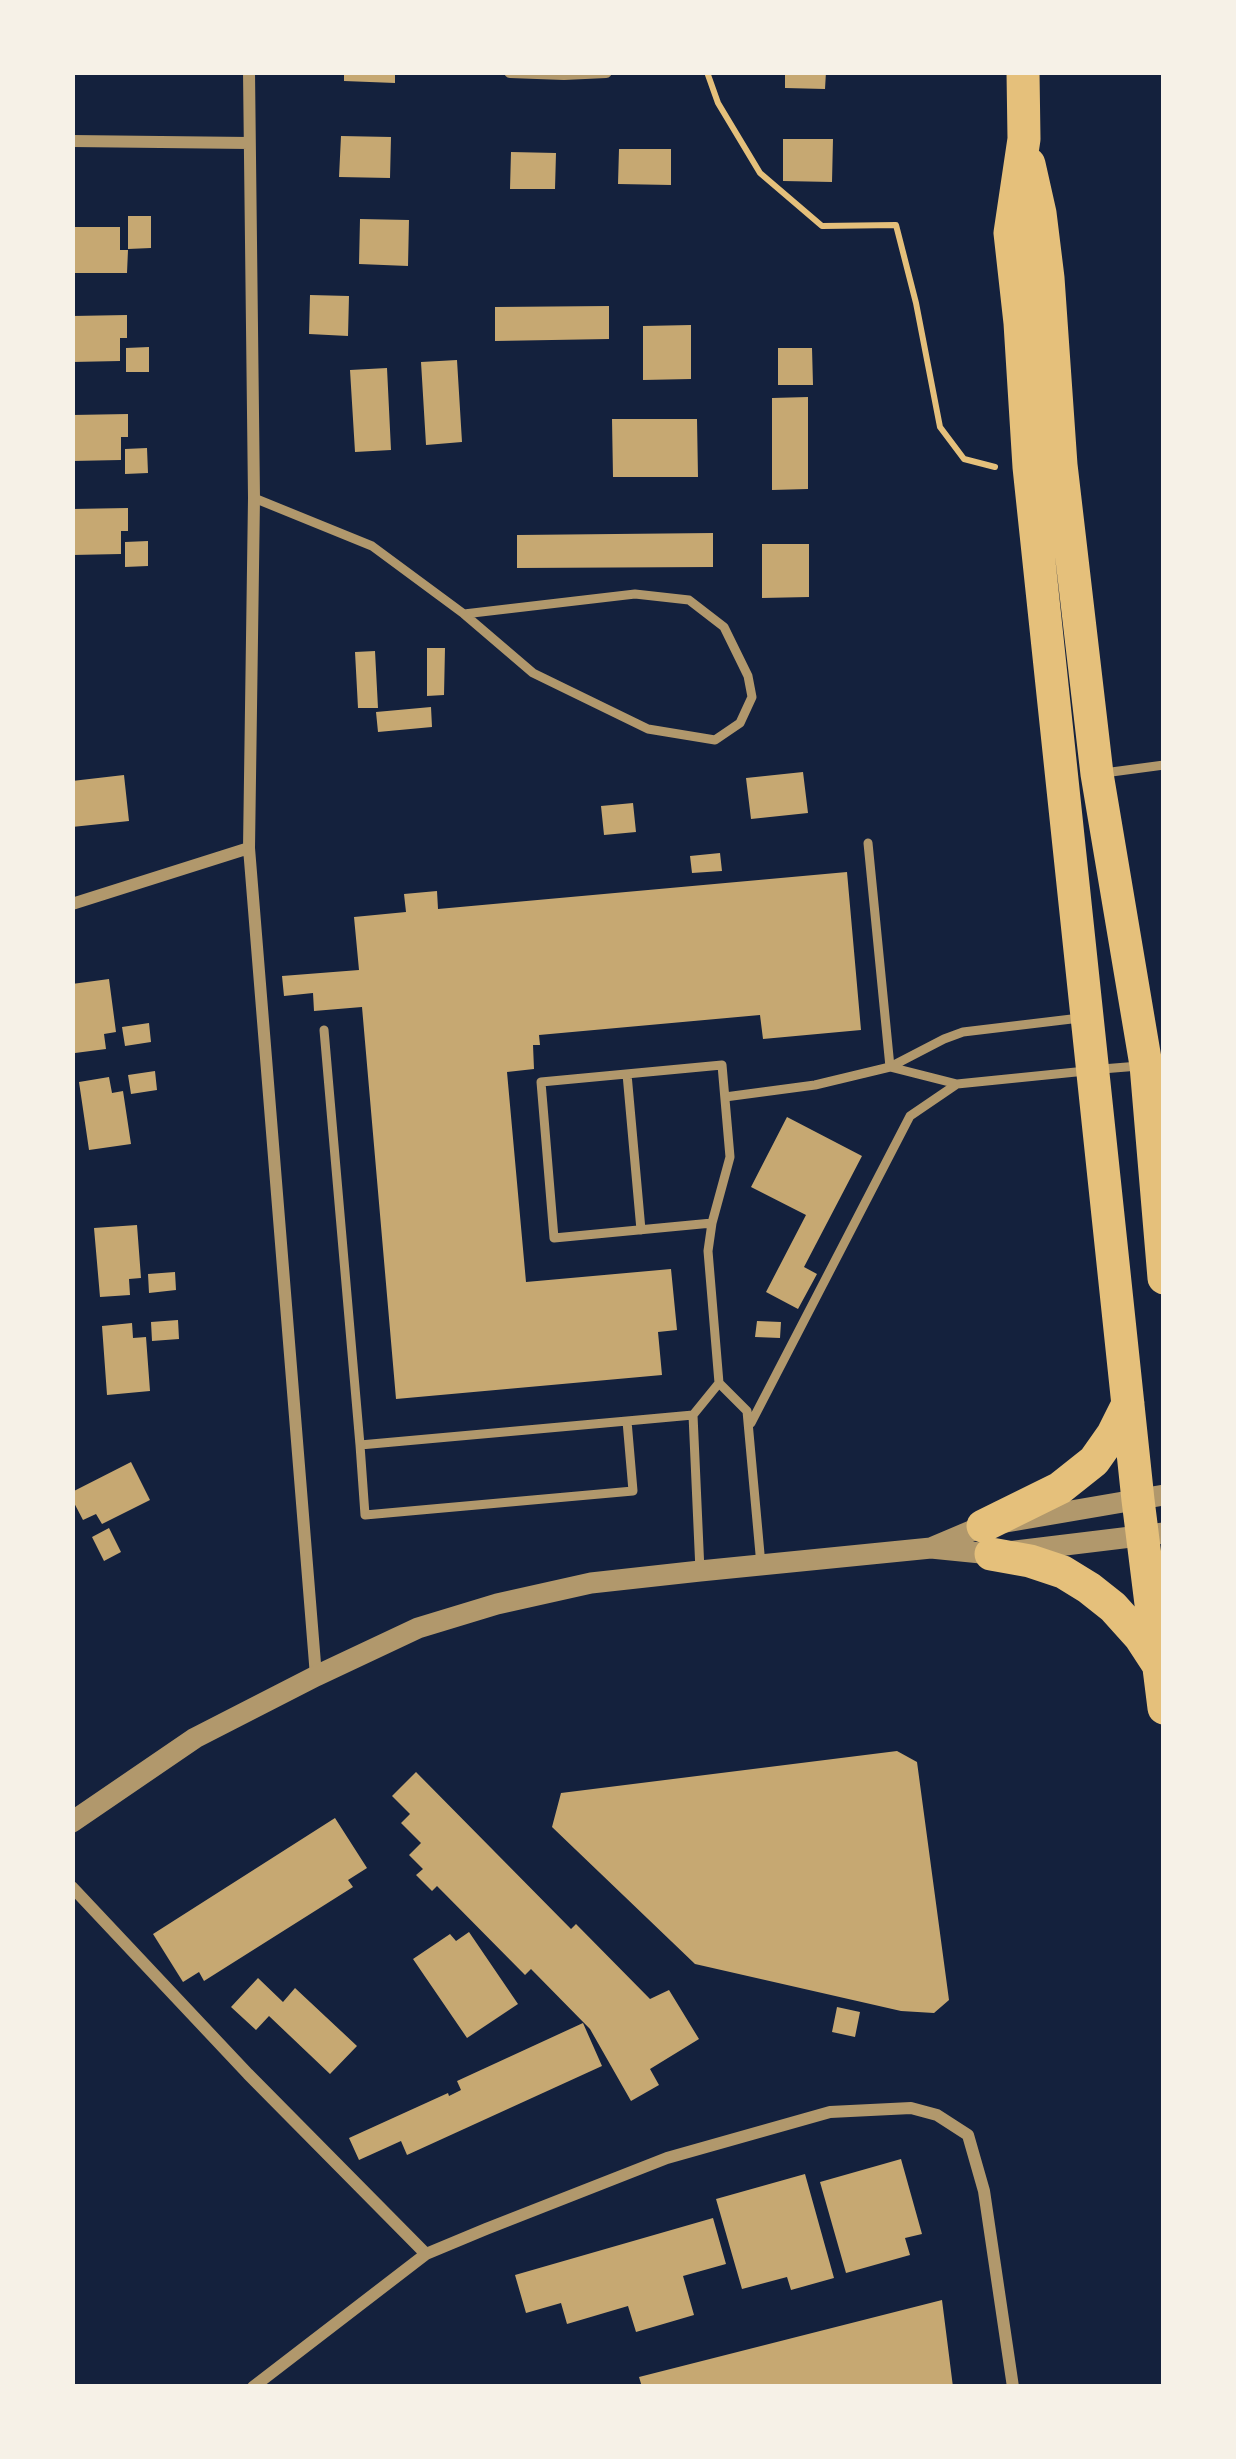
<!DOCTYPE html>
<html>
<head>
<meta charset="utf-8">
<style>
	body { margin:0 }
	#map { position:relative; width:1236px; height:2459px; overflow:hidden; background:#14213d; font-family:Overpass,sans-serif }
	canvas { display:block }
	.frame { position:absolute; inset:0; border:75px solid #f6f1e7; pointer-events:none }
</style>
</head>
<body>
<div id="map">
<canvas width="1236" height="2459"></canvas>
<div class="frame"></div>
</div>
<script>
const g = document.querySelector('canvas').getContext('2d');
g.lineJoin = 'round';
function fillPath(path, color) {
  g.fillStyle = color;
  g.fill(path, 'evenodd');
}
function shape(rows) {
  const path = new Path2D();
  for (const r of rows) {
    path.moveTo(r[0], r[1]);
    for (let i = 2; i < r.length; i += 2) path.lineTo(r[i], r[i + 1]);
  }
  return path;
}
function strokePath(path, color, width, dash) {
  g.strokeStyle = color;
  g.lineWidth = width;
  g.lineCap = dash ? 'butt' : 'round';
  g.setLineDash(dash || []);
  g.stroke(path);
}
const building = shape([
	[344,72,395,72,395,83,344,81],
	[785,72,826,72,825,89,785,88],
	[341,136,391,137,390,178,339,177],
	[783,139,833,139,832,182,783,181],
	[619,149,671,149,671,185,618,184],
	[511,152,556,153,555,189,510,189],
	[128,216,151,216,151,248,128,249],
	[360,219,409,220,408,266,359,264],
	[72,227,120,227,120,250,128,250,127,273,72,273],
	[310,295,349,296,348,336,309,334],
	[609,306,609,339,495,341,495,307],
	[127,315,127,338,120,338,120,361,72,362,72,316],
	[691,325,691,379,643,380,643,326],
	[149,347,149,372,126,372,126,348],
	[778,348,812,348,813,385,778,385],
	[457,360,462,442,426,445,421,362],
	[387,368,391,450,355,452,350,370],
	[808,397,808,489,772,490,772,398],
	[128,414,128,437,121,437,121,460,72,461,72,415],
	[612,419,697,419,698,477,613,477],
	[147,448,148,473,125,474,125,449],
	[128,508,128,531,121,531,121,554,72,555,72,509],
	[713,533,713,567,517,568,517,535],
	[148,541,148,566,125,567,125,542],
	[762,544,809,544,809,597,762,598],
	[427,648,445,648,444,695,427,696],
	[375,651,378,708,358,708,355,652],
	[431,707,432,727,378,732,376,712],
	[803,772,808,813,751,819,746,778],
	[124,775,129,821,72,827,72,781],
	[633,803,636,832,604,835,601,806],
	[720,853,722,871,692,873,690,856],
	[847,872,861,1030,763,1039,760,1015,539,1035,540,1045,533,1045,534,1069,507,1072,526,1282,671,1269,677,1330,658,1332,662,1375,396,1399,362,1007,314,1011,313,993,284,996,282,976,359,970,354,917,406,912,404,894,437,891,438,909],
	[109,979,116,1032,104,1034,106,1049,75,1053,72,1027,72,984],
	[149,1023,151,1042,125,1046,122,1027],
	[155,1071,157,1090,131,1094,128,1075],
	[109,1077,112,1093,123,1091,131,1144,89,1150,79,1082],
	[787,1117,862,1156,804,1267,817,1274,798,1309,766,1292,806,1215,751,1187],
	[137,1225,141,1278,129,1279,130,1295,100,1297,94,1228],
	[175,1272,176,1290,149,1293,148,1274],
	[178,1320,179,1339,152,1341,151,1322],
	[757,1321,781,1322,780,1338,755,1337],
	[132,1323,133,1338,146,1337,150,1391,107,1395,102,1326],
	[131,1462,150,1500,102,1524,96,1514,83,1520,72,1499,72,1492],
	[109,1528,121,1552,104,1561,92,1537],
	[897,1751,917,1762,949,2000,934,2013,901,2011,695,1964,552,1827,561,1793],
	[416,1772,571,1929,576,1924,650,1999,669,1990,699,2039,650,2069,659,2085,631,2101,590,2029,531,1969,525,1975,437,1886,432,1891,416,1875,423,1869,409,1855,421,1843,401,1823,410,1814,392,1796],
	[335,1818,367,1868,348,1880,353,1887,204,1981,199,1972,183,1982,153,1934],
	[469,1932,518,2004,467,2038,413,1959,450,1934,456,1941],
	[258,1978,283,2002,295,1988,357,2046,330,2074,269,2016,256,2030,231,2007],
	[837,2007,860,2012,855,2037,832,2032],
	[583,2023,602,2066,407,2155,401,2141,359,2160,349,2138,448,2093,449,2096,461,2090,457,2081],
	[901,2159,922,2234,905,2238,910,2255,846,2273,820,2182],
	[805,2174,834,2278,791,2290,787,2277,742,2289,716,2199],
	[713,2218,726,2264,683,2276,694,2315,636,2332,628,2306,567,2324,561,2303,526,2313,515,2275],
	[942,2300,953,2387,642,2387,639,2377]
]);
const path = shape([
	[707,72,718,103,760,173,822,226,896,225,916,303,940,427,964,459,995,467]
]);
const service = shape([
	[254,498,372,546,464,614,635,594,689,600,724,627,748,676,752,697,740,723,715,740,648,729,533,673,464,614],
	[1104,773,1164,765],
	[868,843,890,1067],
	[324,1030,360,1445],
	[890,1067,957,1084,1086,1071],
	[1102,1069,1139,1066],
	[627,1074,641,1230],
	[725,1097,815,1085,890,1067,944,1039,963,1032,1080,1018],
	[712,1223,554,1238,541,1082,722,1065,730,1157,712,1223,708,1251,719,1383,747,1411,761,1565],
	[627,1421,633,1491,365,1515,360,1445,627,1421,693,1415],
	[751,1423,910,1116,957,1084],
	[700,1571,693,1415,719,1383]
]);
const minor = shape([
	[249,72,254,498,249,848,316,1676],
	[510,72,564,74,606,72],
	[72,141,249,143],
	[72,904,249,848],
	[72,1887,248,2074,426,2254],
	[253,2387,426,2254,486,2229,667,2158,830,2112,911,2108,937,2115,968,2135,984,2191,1013,2387]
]);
const tertiary = shape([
	[931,1548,983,1526,1164,1495],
	[72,1822,195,1738,316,1676,418,1628,497,1604,591,1583,700,1571,931,1548,991,1554,1164,1533]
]);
const trunk = shape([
	[1023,72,1024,139,1010,233,1020,323,1029,467,1138,1500,1164,1708],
	[1029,164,1040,213,1048,278,1061,465,1097,774,1146,1065,1164,1278],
	[983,1526,1060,1488,1094,1461,1113,1434,1128,1404],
	[991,1554,1030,1561,1063,1572,1089,1588,1113,1607,1140,1637,1157,1663]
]);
fillPath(building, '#c6a872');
strokePath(path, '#e5c07b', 6);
strokePath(service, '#b1986c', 9);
strokePath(minor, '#b1986c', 12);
strokePath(tertiary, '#b1986c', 21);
strokePath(trunk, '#e5c07b', 33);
</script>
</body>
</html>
